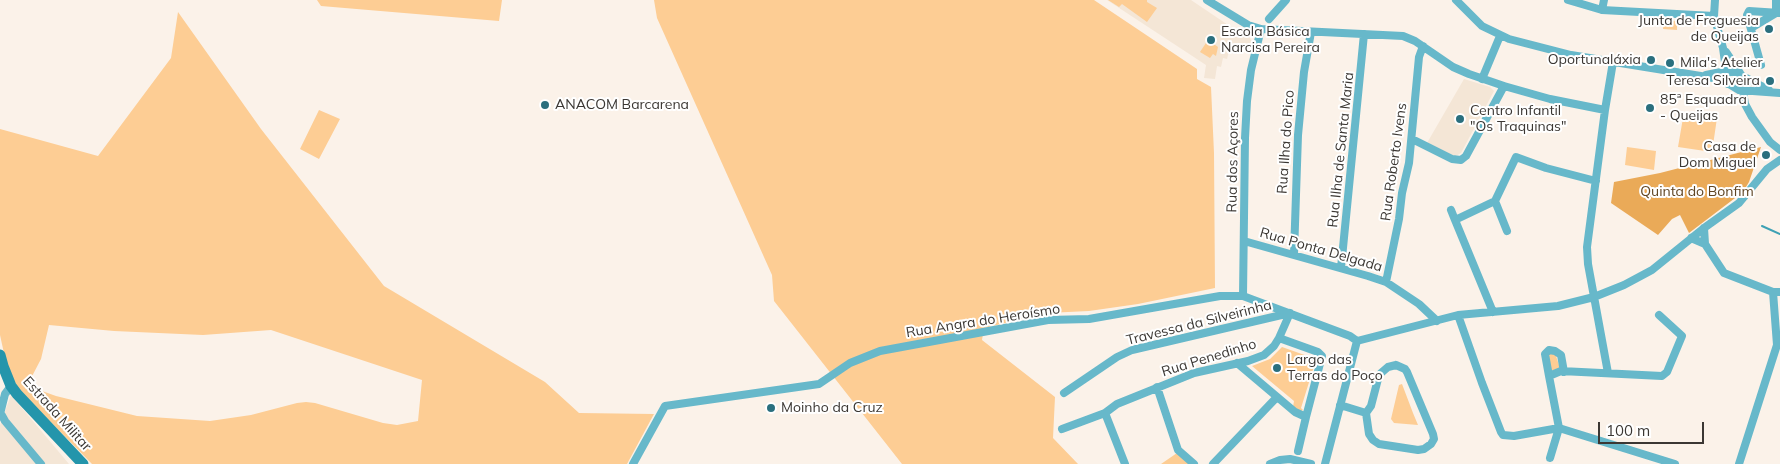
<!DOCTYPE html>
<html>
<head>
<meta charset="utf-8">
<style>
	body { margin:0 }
	#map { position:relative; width:1780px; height:464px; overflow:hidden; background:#fbf2e9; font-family:Mulish,sans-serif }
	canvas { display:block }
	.scale { position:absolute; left:1598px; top:422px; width:106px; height:22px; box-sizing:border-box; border:2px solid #3b3733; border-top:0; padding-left:6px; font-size:15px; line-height:18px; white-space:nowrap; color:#3b3733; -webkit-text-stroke:4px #fff; paint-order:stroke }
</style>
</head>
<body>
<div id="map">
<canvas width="1780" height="464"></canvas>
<div class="scale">100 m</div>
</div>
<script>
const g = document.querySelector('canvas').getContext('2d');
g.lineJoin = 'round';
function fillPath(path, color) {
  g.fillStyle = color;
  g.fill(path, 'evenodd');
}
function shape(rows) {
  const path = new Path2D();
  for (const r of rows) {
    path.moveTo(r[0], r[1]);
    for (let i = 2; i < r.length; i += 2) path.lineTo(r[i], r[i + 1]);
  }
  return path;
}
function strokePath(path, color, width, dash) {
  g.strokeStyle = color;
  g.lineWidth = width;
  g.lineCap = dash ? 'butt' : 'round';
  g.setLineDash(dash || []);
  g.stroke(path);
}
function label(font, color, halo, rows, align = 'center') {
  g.font = font + ' Mulish,sans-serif';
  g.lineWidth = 4;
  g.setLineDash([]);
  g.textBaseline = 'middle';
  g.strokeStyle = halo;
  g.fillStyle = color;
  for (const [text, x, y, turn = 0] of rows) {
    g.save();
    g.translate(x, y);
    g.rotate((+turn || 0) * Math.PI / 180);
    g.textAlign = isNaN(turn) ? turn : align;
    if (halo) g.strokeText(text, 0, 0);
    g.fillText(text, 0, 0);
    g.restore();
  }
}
const built = shape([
	[1107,0,1191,0,1234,29,1239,30,1238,33,1248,35,1253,42,1252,46,1231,43,1227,59,1223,58,1221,67,1217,66,1215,79,1204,78,1206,65],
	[1464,79,1490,87,1494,91,1461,153,1454,157,1427,143],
	[11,395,69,464,0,464,0,425]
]);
const green = shape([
	[317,0,502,0,499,21,321,6],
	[654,0,1094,0,1197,69,1197,79,1211,87,1214,153,1215,288,1138,304,1089,311,1047,313,984,328,982,340,1055,397,1053,438,1078,464,902,464,774,301,772,275,657,18],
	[1108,0,1147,0,1147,2,1157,8,1147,22,1122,4,1119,7],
	[178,12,261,129,384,286,545,382,579,413,654,414,627,464,92,464,19,390,7,367,0,335,0,129,98,156,171,58],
	[49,325,114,331,203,335,271,330,422,380,418,421,397,425,383,423,315,403,306,402,297,403,251,415,210,421,137,416,56,396,42,391,29,382,41,359],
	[1664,20,1677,21,1677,30,1663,29],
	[1208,40,1218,47,1216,56,1213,54,1210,58,1200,52],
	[319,110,340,119,319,159,300,149],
	[1684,112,1717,118,1712,152,1678,147],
	[1627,147,1656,151,1654,170,1625,165],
	[1282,347,1313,358,1315,363,1301,408,1303,410,1300,412,1293,407,1294,401,1252,366,1270,359],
	[1550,353,1555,353,1560,368,1551,371,1548,356],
	[1402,384,1413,413,1418,425,1394,423,1391,419,1399,385],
	[1177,453,1189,464,1161,464]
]);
const forest = shape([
	[1761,147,1749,182,1743,192,1689,233,1680,215,1672,219,1658,235,1611,203,1614,182,1660,173]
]);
const stream = shape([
	[1762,226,1780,234]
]);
const street = shape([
	[1207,0,1248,25,1261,29,1403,36,1415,41,1453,67,1469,74,1504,86,1550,99,1605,110],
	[1456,0,1482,26,1509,39,1571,55,1713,78,1724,81,1739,90,1780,93],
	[1568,0,1602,10,1714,16],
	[1715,0,1714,16,1723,48,1728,84],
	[1776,0,1776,13],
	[1602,10,1604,0],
	[1269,19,1286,0],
	[1751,28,1776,13],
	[1726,52,1740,73],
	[1761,65,1747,15,1749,11,1780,13],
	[1706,75,1721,72,1735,72,1769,90],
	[1482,79,1500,36],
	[1743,91,1745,104,1752,117,1770,142,1780,150],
	[1412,139,1452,159,1461,160,1466,156,1504,86],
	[1495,201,1507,231],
	[1451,210,1455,220],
	[1691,238,1705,244,1704,228],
	[1244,241,1368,276,1386,282,1419,304,1437,321],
	[1705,244,1724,273,1773,292,1780,292],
	[1294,254,1298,135,1304,72,1311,32],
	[1341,268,1364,34],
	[1386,282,1399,219,1402,193,1409,163,1419,57,1423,46],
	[1243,296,1245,138,1247,101,1251,70,1261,29],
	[1493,312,1455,220,1495,201,1516,157,1546,168,1596,181],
	[1458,315,1482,383,1501,432,1503,435,1514,436,1559,428,1675,464],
	[1237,363,1295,412,1306,417,1322,356,1318,352,1279,338],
	[1396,365,1405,369,1407,372,1433,434,1434,439,1431,444,1424,449,1418,450,1379,444,1373,440,1369,434,1366,413,1371,406,1378,379,1381,373,1388,367,1396,365],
	[1608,373,1588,264,1587,247,1605,110,1613,62],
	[1549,376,1545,354,1549,350,1555,351,1561,355,1564,372],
	[1157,387,1178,450,1194,464],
	[1064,393,1117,357,1132,350,1290,313],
	[1340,405,1366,413],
	[0,412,5,421,41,464],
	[1105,413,1125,464],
	[0,414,5,394,11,386],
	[1062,429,1105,413,1117,404,1194,373,1248,361,1264,355,1274,346,1279,338,1290,313],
	[1298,451,1306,417],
	[1550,458,1559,428,1549,376,1561,371,1662,376,1667,372,1682,336,1659,315],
	[633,464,665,406,819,384,850,363,880,351,1048,320,1089,319,1220,296,1243,296,1350,336,1357,341,1458,315,1558,306,1594,297,1624,285,1652,270,1704,228,1739,203,1767,169,1780,160],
	[1213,464,1277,397],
	[1270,464,1280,460,1290,459,1311,464],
	[1325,464,1357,341],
	[1739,464,1777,345,1773,292]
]);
const secondary = shape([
	[0,355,3,366,11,386,17,394,83,464]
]);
const markers = [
	[1769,29,5,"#2a6f7e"],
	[1211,40,5,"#2a6f7e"],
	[1651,60,5,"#2a6f7e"],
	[1670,63,5,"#2a6f7e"],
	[1770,81,5,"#2a6f7e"],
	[545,105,5,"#2a6f7e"],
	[1650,108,5,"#2a6f7e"],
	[1460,119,5,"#2a6f7e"],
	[1766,155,5,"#2a6f7e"],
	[1277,368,5,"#2a6f7e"],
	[771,408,5,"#2a6f7e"]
];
const poiNames = [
	["Junta de Freguesia",1759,21,"right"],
	["de Queijas",1759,37,"right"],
	["Escola Básica",1221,32],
	["Narcisa Pereira",1221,48],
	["Oportunaláxia",1641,60,"right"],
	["Mila's Atelier",1680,63],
	["Teresa Silveira",1760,81,"right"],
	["85ª Esquadra",1660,100],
	["- Queijas",1660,116],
	["ANACOM Barcarena",555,105],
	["Centro Infantil",1470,111],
	["\"Os Traquinas\"",1470,127],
	["Casa de",1756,147,"right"],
	["Dom Miguel",1756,163,"right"],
	["Largo das",1287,360],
	["Terras do Poço",1287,376],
	["Moinho da Cruz",781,408]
];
const streetNames = [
	["Rua Ilha do Pico",1286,142,-86],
	["Rua Ilha de Santa Maria",1341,150,-84],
	["Rua dos Açores",1233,162,-89],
	["Rua Roberto Ivens",1394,162,-82],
	["Rua Ponta Delgada",1321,250,16],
	["Rua Angra do Heroísmo",983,321,-9],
	["Travessa da Silveirinha",1199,323,-14],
	["Rua Penedinho",1209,358,-17],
	["Estrada Militar",57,414,48]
];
const parkNames = [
	["Quinta do Bonfim",1697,192]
];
fillPath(built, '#f4e6d6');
fillPath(green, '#fdcd94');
fillPath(forest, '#eaaa58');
strokePath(stream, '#3ea1b4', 2);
strokePath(street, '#67b8ca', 8);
strokePath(secondary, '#2495ab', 11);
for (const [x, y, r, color] of markers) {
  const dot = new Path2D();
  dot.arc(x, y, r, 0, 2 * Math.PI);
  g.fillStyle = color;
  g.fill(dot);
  strokePath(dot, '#fff', 2);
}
label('14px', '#3b3733', '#fff', poiNames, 'left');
label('14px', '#3b3733', '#fff', streetNames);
label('14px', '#604523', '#fff', parkNames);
</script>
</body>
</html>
